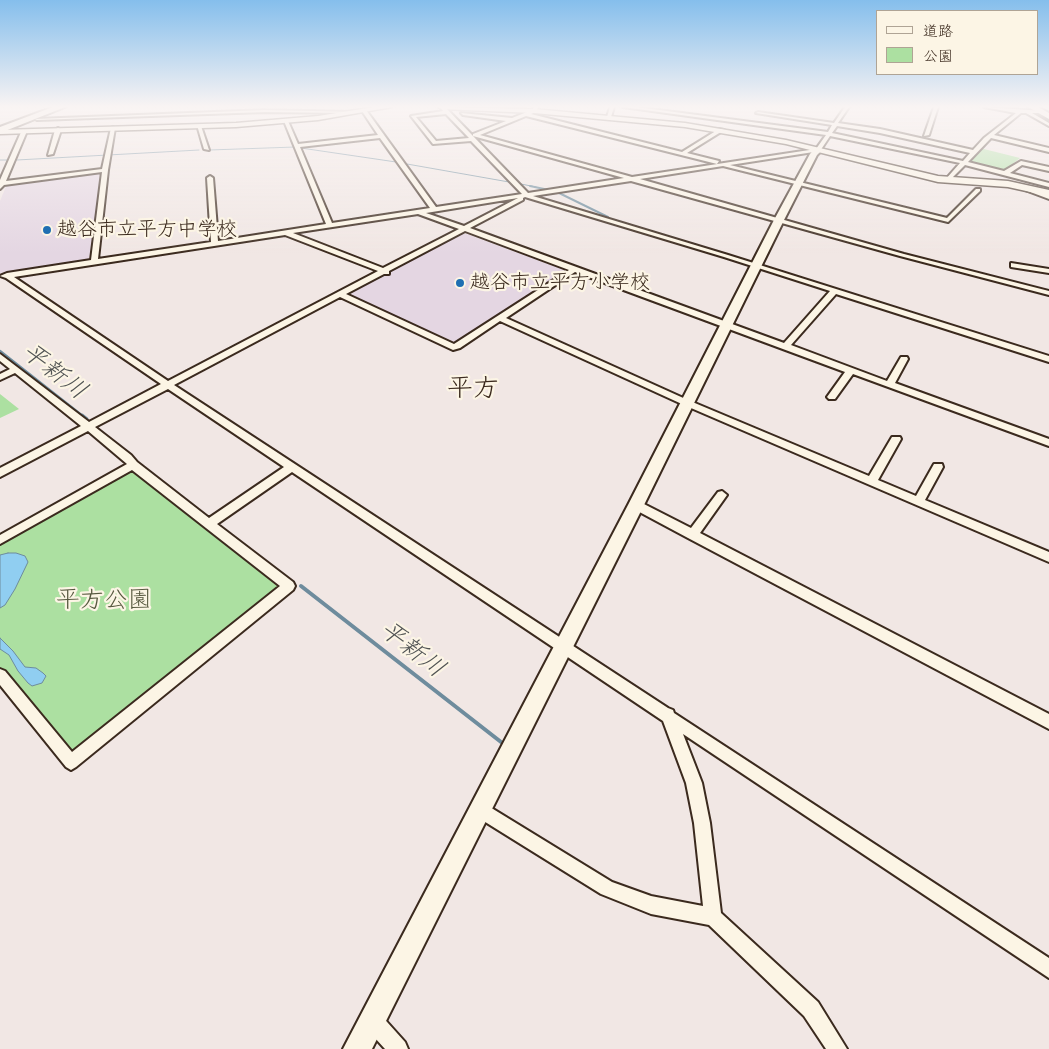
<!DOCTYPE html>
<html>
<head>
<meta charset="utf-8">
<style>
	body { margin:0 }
	#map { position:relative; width:1049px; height:1049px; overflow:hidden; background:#f1e7e4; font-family:Caveat,"Klee One",sans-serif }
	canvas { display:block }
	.legend { position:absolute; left:876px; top:10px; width:162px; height:65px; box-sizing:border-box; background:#fcf5e5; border:1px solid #afa495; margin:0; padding:6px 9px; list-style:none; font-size:15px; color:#3b2a1e }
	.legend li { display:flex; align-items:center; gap:10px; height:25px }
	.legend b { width:25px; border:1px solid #afa495 }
</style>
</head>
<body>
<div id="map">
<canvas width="1049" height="1049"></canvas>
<ul class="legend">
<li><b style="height:6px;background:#fcf5e5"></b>道路</li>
<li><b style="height:14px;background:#ace0a1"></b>公園</li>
</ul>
</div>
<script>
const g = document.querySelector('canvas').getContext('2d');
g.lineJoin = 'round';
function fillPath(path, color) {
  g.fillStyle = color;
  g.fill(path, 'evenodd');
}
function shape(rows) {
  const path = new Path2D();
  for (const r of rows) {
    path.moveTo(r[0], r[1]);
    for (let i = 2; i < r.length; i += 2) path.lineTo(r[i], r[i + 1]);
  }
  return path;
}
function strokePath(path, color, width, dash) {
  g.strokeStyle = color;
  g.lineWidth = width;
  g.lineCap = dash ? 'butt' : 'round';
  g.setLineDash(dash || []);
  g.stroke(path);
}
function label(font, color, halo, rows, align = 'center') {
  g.font = font + ' Caveat,"Klee One",sans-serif';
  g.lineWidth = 4.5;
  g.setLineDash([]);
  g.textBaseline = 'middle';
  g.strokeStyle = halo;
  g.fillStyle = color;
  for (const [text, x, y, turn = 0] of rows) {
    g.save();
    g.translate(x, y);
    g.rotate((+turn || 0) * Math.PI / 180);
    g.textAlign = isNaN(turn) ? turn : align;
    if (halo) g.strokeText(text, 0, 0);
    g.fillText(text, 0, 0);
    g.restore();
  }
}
const built = shape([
	[103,173,89,259,0,273,0,201,7,184],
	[461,234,467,234,564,270,564,273,457,343,350,296,351,292]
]);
const green = shape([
	[980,148,1020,158,1004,171,971,164,969,162],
	[0,394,19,409,0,418],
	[133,465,289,586,71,762,0,675,0,540]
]);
const water = shape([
	[8,553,16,553,25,556,28,562,15,589,5,605,0,608,0,555,8,553],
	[0,638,13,651,25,667,36,668,43,673,46,676,42,683,32,686,28,683,18,671,9,655,0,649,0,638]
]);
const streamFar4 = shape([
	[1032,112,1049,121],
	[301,148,396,162],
	[210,150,295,147],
	[0,160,7,160],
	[17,160,199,150],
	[407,164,509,182],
	[521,184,536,187]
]);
const streamFar3 = shape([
	[530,186,549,190],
	[557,192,608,217]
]);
const streamFar2 = shape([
	[0,351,84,417]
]);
const streamFar1 = shape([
	[82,415,87,419]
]);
const stream = shape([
	[301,586,501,742]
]);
const street = shape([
	[440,107,445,107,528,193,624,178,473,136,473,134,506,121,463,115,461,113,512,118,532,110,534,107,538,107,536,112,531,114,682,152,719,129,724,130,687,153,719,161,717,164,526,116,480,135,632,177,816,149,826,135,623,107,636,107,828,132,832,125,756,113,758,112,834,123,845,107,849,107,838,123,880,129,973,150,984,138,1016,113,984,107,1044,111,1042,113,1032,113,1049,123,1049,126,1026,113,1021,113,994,135,1049,148,1049,152,991,138,968,162,1004,171,1021,161,1049,167,1049,171,1022,165,1010,173,1049,183,1049,187,965,165,948,182,945,180,960,163,830,136,820,151,730,165,947,218,976,189,980,189,980,191,948,222,723,166,640,179,904,254,1049,291,1049,295,900,256,631,181,533,196,728,255,1049,356,1049,362,836,294,791,345,887,381,901,357,907,357,908,359,895,383,1049,439,1049,446,853,374,835,399,829,399,827,397,845,372,575,272,506,318,690,401,869,476,892,437,900,437,901,439,878,480,916,496,934,464,942,464,943,467,925,500,1049,552,1049,562,684,405,500,321,460,348,453,350,340,297,174,385,668,708,673,710,674,713,1049,958,1049,978,683,734,702,783,710,823,721,913,818,1002,847,1049,826,1049,804,1016,709,925,651,914,601,894,474,815,472,809,474,803,480,801,612,882,651,896,703,906,694,823,686,783,663,721,292,472,217,524,293,582,295,586,293,590,76,767,71,770,66,767,0,685,0,669,5,671,72,752,280,586,132,470,0,544,0,535,127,464,88,431,0,477,0,468,81,426,15,373,0,380,0,374,10,369,0,361,0,354,89,422,161,384,6,278,0,276,7,273,91,260,102,172,4,185,0,189,0,180,22,130,27,131,6,181,102,169,111,128,113,127,115,128,108,170,98,259,211,242,207,178,210,176,213,178,218,241,326,224,284,121,286,120,288,121,298,144,378,135,362,111,366,110,436,207,522,194,471,141,433,144,411,116,443,111,440,107],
	[446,114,469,138,436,141,416,117,446,114],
	[837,126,880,133,970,153,963,161,832,133,837,126],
	[380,138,430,208,332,223,300,147,380,138],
	[525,197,724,257,830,291,784,343,470,228,523,200,523,198,525,197],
	[518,198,464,226,426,213,518,198],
	[418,214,459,229,383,268,293,233,418,214],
	[465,231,569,270,454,344,346,294,384,274,389,274,389,271,465,231],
	[285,235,378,271,168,381,14,277,285,235],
	[168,389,284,467,209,518,137,462,131,455,95,427,168,389],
	[610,107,614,107,611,117,609,118,607,117,610,107],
	[934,107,938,107,929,135,924,136,934,107],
	[265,110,357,112,355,113,265,112,37,120,35,119,265,110],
	[197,125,201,126,209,150,204,149,197,125],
	[58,128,61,130,53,154,48,155,55,130,58,128],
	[1027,187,1049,195,1049,199,1025,190,1024,189,1027,187],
	[1011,263,1049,269,1049,273,1011,267,1011,263],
	[722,491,727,495,700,533,1049,714,1049,729,688,538,632,508,631,505,632,502,640,502,691,528,718,492,722,491],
	[372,1010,379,1013,405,1042,408,1049,385,1049,365,1027,362,1020,365,1013,372,1010]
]);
const secondary = shape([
	[815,148,822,150,817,155,784,220,644,505,372,1049,343,1049,628,505,774,220,810,154,815,148]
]);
const primary = shape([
	[374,107,392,107,318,120,236,127,0,134,0,130,236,123,318,116,374,107],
	[438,107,534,109,685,123,786,140,938,176,1008,181,1049,190,1049,196,1008,187,938,182,786,144,685,127,534,113,442,109,438,107]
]);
const highway = shape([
	[53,107,65,107,0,133,0,127,53,107],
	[1028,107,1038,107,1049,113,1049,119,1028,107]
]);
const markers = [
	[47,230,5,"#1f6fb2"],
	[460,283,5,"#1f6fb2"]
];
const farPoinames = [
	["越谷市立平方中学校",57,230],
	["越谷市立平方小学校",470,283]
];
const parkNames = [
	["平方公園",104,601]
];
const waterNames = [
	["平新川",54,372,38],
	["平新川",412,650,38]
];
const quarterNames = [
	["平方",473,389]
];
fillPath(built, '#e4d6e2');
fillPath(green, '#ace0a1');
fillPath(water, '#90cef1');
strokePath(water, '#6e8c9d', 1);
strokePath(streamFar4, '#6e8c9d', 1);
strokePath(streamFar3, '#6e8c9d', 2);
strokePath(streamFar2, '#6e8c9d', 2.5);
strokePath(streamFar1, '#6e8c9d', 3);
strokePath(stream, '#6e8c9d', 4);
strokePath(street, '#3b2a1e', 4);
strokePath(secondary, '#3b2a1e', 4);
strokePath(primary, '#3b2a1e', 3);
strokePath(highway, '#3b2a1e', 4);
fillPath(street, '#fcf5e5');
fillPath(secondary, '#fcf5e5');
fillPath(primary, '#fcf5e5');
fillPath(highway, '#fcf5e5');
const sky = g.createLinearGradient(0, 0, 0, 254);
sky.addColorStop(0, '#85beec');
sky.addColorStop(0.42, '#f9f4f3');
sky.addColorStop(1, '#f9f4f300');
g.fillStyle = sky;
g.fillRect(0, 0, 1049, 254);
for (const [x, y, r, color] of markers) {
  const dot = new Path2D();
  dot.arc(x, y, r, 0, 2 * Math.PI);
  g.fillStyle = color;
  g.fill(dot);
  strokePath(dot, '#fcf5e5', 2);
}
label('20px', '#3b2a1e', '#fcf5e5', farPoinames, 'left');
label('24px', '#57583f', '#fcf5e5', parkNames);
label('italic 25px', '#505353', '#fcf5e5', waterNames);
label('26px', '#3b2a1e', '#fcf5e5', quarterNames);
</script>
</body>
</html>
